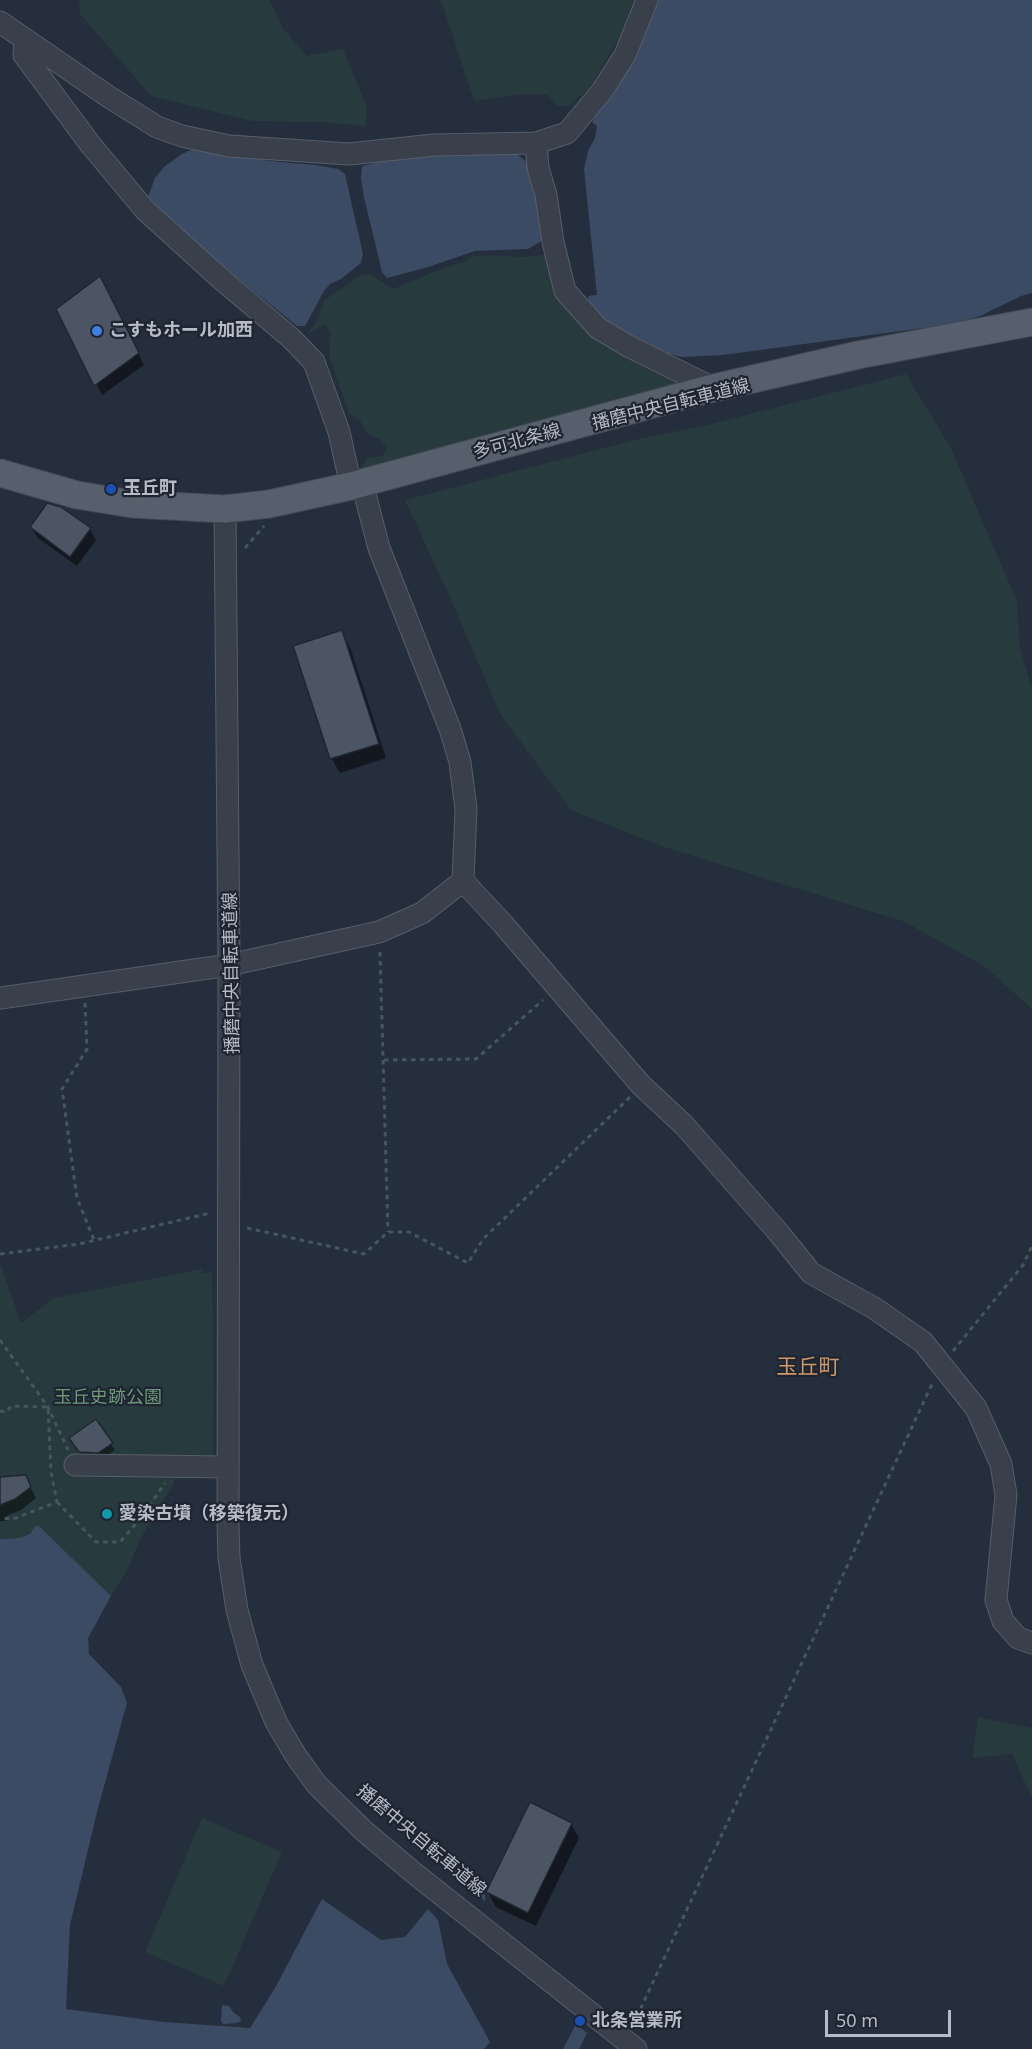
<!DOCTYPE html>
<html>
<head>
<meta charset="utf-8">
<style>
	body { margin:0 }
	#map { position:relative; width:1032px; height:2049px; overflow:hidden; background:#252e3c; font-family:"Noto Sans",sans-serif }
	canvas { display:block }
	.scale { position:absolute; left:825px; top:2010px; width:126px; height:27px; box-sizing:border-box; border:3px solid #b5bbc7; border-top:0; padding-left:8px; font-size:18px; line-height:21px; white-space:nowrap; color:#b5bbc7; -webkit-text-stroke:4px #1e2531; paint-order:stroke }
</style>
</head>
<body>
<div id="map">
<canvas width="1032" height="2049"></canvas>
<div class="scale">50 m</div>
</div>
<script>
const g = document.querySelector('canvas').getContext('2d');
g.lineJoin = 'round';
function fillPath(path, color) {
  g.fillStyle = color;
  g.fill(path, 'evenodd');
}
function shape(rows) {
  const path = new Path2D();
  for (const r of rows) {
    path.moveTo(r[0], r[1]);
    for (let i = 2; i < r.length; i += 2) path.lineTo(r[i], r[i + 1]);
  }
  return path;
}
function strokePath(path, color, width, dash) {
  g.strokeStyle = color;
  g.lineWidth = width;
  g.lineCap = dash ? 'butt' : 'round';
  g.setLineDash(dash || []);
  g.stroke(path);
}
function label(font, color, halo, rows, align = 'center') {
  g.font = font + ' "Noto Sans","Noto Sans JP",sans-serif';
  g.lineWidth = 4.5;
  g.setLineDash([]);
  g.textBaseline = 'middle';
  g.strokeStyle = halo;
  g.fillStyle = color;
  for (const [text, x, y, turn = 0] of rows) {
    g.save();
    g.translate(x, y);
    g.rotate((+turn || 0) * Math.PI / 180);
    g.textAlign = isNaN(turn) ? turn : align;
    if (halo) g.strokeText(text, 0, 0);
    g.fillText(text, 0, 0);
    g.restore();
  }
}
const green = shape([
	[79,0,270,0,282,27,307,56,343,49,366,104,366,126,321,122,251,121,151,96,80,14],
	[440,0,639,0,634,13,590,87,569,106,557,106,548,95,523,94,474,101,443,6],
	[487,255,523,257,544,255,549,262,561,294,688,382,364,479,361,466,368,458,383,456,387,447,379,439,367,433,361,422,349,413,330,359,329,346,331,334,325,324,306,335,317,321,325,300,359,276,370,274,393,289,436,271,466,261,470,257],
	[906,374,951,448,1017,601,1020,648,1032,689,1032,1009,984,966,905,922,664,847,571,810,500,714,448,593,405,500,639,439,707,425],
	[0,1263,21,1323,54,1298,202,1269,203,1273,212,1272,214,1394,212,1477,176,1479,142,1536,127,1570,111,1596,39,1526,35,1526,30,1534,19,1538,0,1539],
	[978,1717,1032,1728,1032,1798,1012,1754,972,1758],
	[202,1818,282,1852,224,1986,145,1952]
]);
const water = shape([
	[655,0,1032,0,1032,293,1021,296,980,316,952,324,723,355,681,357,646,348,627,337,590,307,588,296,597,295,584,169,588,151,595,138,597,126,592,122,627,67],
	[193,149,203,149,270,161,315,165,338,169,345,174,363,254,361,263,341,279,330,284,324,291,305,326,297,326,187,237,148,197,155,178,164,167,182,154],
	[514,152,532,166,542,241,528,249,475,251,425,268,387,278,382,272,364,197,361,179,362,166,392,159,430,155],
	[35,1526,39,1526,111,1596,88,1638,89,1654,121,1687,127,1703,98,1808,70,1925,66,2009,164,2022,250,2028,275,1988,322,1899,381,1940,405,1937,428,1909,438,1920,447,1964,490,2042,484,2049,0,2049,0,1539,19,1538,30,1534],
	[448,1863,476,1883,485,1895,485,1901,445,1869],
	[222,2005,229,2006,234,2013,240,2017,241,2021,237,2023,223,2024,221,2021],
	[576,2024,587,2033,579,2049,563,2049]
]);
const shadow = shape([
	[106,289,144,365,102,395,58,309],
	[31,527,90,529,96,540,77,566,38,538],
	[341,632,350,647,386,758,340,773,332,759,295,647],
	[111,1444,115,1450,102,1459,84,1459,75,1445],
	[25,1477,36,1498,21,1510,6,1516,7,1521,0,1521,0,1480],
	[571,1824,579,1838,536,1926,496,1907,488,1892]
]);
const building = shape([
	[100,276,139,353,94,386,56,309,100,276],
	[47,503,61,507,91,528,70,557,30,527,47,503],
	[342,630,379,744,330,759,293,646,342,630],
	[96,1419,113,1443,98,1453,79,1452,69,1438,96,1419],
	[26,1475,31,1487,15,1499,0,1505,0,1477,26,1475],
	[530,1802,572,1823,528,1913,486,1892,530,1802]
]);
const path = shape([
	[245,548,264,526],
	[380,952,388,1232],
	[85,1003,87,1049,62,1089,77,1198,94,1240],
	[384,1060,476,1059,543,1000],
	[247,1228,364,1254,388,1232,409,1232,468,1263,483,1239,630,1097],
	[0,1254,79,1244,210,1213],
	[0,1340,48,1407,68,1450],
	[953,1351,1023,1265,1032,1246],
	[0,1411,7,1412,11,1406,48,1407,51,1472,57,1502,16,1518,0,1519],
	[57,1502,96,1542,120,1542,140,1519,165,1483],
	[633,2025,933,1382]
]);
const minor = shape([
	[0,22,109,97,157,127,182,136,229,146,349,154,434,145,536,143,567,133,602,91,625,55,647,0],
	[25,40,24,55,90,144,145,210,221,279,291,338,314,362,339,432,351,486],
	[536,143,538,168,546,195,553,242,565,291,598,328,630,347,703,383,705,390],
	[362,483,379,548,450,729,460,762,466,809,463,881,503,924,641,1085,684,1125,778,1232,811,1273,874,1308,923,1342,976,1408,1001,1464,1006,1495,996,1600,1003,1621,1018,1638,1032,1643],
	[225,509,229,965,228,1524,229,1558,237,1610,252,1665,276,1722,296,1756,317,1785,364,1831,414,1873,636,2049],
	[0,998,229,965,379,932,422,913,463,881],
	[75,1465,228,1467]
]);
const major = shape([
	[0,473,77,495,132,504,225,509,269,504,351,486,705,390,858,355,1032,322]
]);
const markers = [
	[97,331,6,"#3f7fe0"],
	[111,489,6,"#1a4fb4"],
	[107,1514,6,"#0f9aa8"],
	[580,2021,6,"#1a4fb4"]
];
const poiNames = [
	["こすもホール加西",109,331],
	["玉丘町",123,489],
	["愛染古墳（移築復元）",119,1514],
	["北条営業所",592,2021]
];
const streetNames = [
	["播磨中央自転車道線",671,405,-14],
	["多可北条線",517,442,-15],
	["播磨中央自転車道線",232,973,-91],
	["播磨中央自転車道線",421,1841,40]
];
const parkNames = [
	["玉丘史跡公園",108,1398]
];
const quarterNames = [
	["玉丘町",808,1368]
];
fillPath(green, '#273a3d');
fillPath(water, '#3c4b64');
fillPath(shadow, '#0007');
fillPath(building, '#4b5564');
strokePath(building, '#202733', 1.5);
strokePath(minor, '#575e6a', 23);
strokePath(major, '#424955', 29);
strokePath(path, '#45575a', 3, [4.5, 4.5]);
strokePath(minor, '#39404c', 21);
strokePath(major, '#575f6c', 27);
for (const [x, y, r, color] of markers) {
  const dot = new Path2D();
  dot.arc(x, y, r, 0, 2 * Math.PI);
  g.fillStyle = color;
  g.fill(dot);
  strokePath(dot, '#1e2531', 2);
}
label('bold 18px', '#b5bbc7', '#1e2531', poiNames, 'left');
label('18px', '#b5bbc7', '#1e2531', streetNames);
label('18px', '#6d9778', '#1e2531', parkNames);
label('21px', '#ce9869', '#1e2531', quarterNames);
</script>
</body>
</html>
